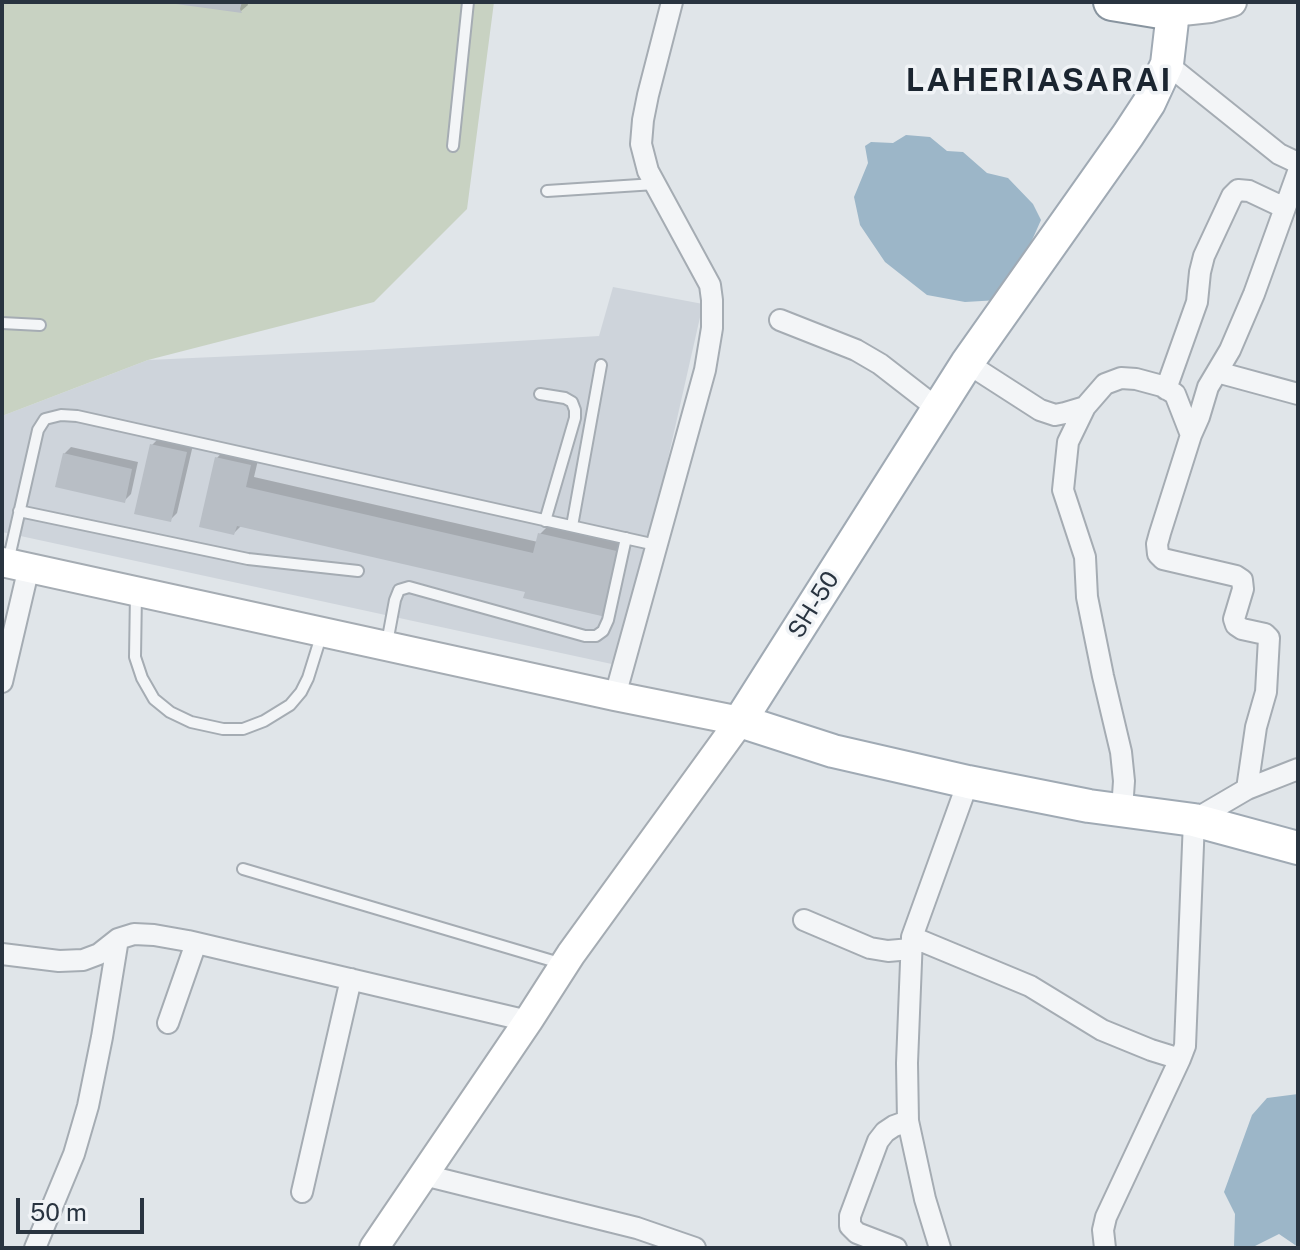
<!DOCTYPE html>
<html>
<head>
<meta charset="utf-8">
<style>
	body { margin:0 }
	#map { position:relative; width:1300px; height:1250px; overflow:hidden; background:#e0e5e9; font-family:"Public Sans",sans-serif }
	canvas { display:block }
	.frame { position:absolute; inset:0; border:4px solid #293440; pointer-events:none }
	.scale { position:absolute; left:16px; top:1198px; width:128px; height:36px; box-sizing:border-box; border:4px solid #293440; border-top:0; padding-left:10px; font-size:24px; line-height:28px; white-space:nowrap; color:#293440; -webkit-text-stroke:6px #f0f3f6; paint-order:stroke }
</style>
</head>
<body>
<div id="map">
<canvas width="1300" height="1250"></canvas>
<div class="frame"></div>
<div class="scale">50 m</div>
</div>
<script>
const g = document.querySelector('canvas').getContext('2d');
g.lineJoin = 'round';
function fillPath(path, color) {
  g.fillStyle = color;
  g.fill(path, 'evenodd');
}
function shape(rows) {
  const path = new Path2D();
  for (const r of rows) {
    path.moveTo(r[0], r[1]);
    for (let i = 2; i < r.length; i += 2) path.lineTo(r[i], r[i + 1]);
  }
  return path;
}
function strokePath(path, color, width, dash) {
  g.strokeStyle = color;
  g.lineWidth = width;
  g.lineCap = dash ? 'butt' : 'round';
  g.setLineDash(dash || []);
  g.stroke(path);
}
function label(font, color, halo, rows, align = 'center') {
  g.font = font + ' "Public Sans",sans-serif';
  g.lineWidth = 7;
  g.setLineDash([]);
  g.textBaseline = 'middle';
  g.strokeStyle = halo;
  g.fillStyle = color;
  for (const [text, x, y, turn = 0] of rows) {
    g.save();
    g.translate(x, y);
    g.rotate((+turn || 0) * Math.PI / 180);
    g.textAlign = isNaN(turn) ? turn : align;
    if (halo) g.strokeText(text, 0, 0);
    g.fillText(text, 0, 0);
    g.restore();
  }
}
const built = shape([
	[613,287,703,304,621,666,2,532,2,416,148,360,370,350,599,336]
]);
const green = shape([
	[2,2,494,2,467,209,374,302,148,360,2,416]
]);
const water = shape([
	[906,135,930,137,947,151,963,152,987,173,1008,178,1033,204,1041,220,1025,256,999,300,965,302,927,295,885,262,860,225,854,197,868,163,865,146,871,142,893,143],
	[1298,1094,1298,1247,1279,1234,1253,1247,1234,1246,1235,1214,1224,1192,1252,1115,1267,1098]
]);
const shadow = shape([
	[178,2,247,2,248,5,241,11],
	[159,438,193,445,177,513,170,520,152,445],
	[71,447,138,462,131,494,124,501,64,454],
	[226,448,259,456,254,477,538,542,540,534,550,524,629,542,615,605,242,525,234,533,217,458]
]);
const building = shape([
	[176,2,242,2,240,9,242,13,176,4],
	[150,444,187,452,171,522,134,514],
	[63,453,132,469,125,503,55,487],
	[215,457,251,465,246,487,533,553,538,533,621,552,606,617,523,598,525,592,237,526,234,535,199,527]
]);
const lane = shape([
	[453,146,468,2],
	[547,191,655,184],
	[2,323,40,325],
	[540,394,565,398,572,402,575,410,575,418,545,521],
	[19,511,248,559,358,571],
	[572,526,601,365],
	[8,562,38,430,45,419,61,415,77,416,656,545],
	[136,593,135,657,142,678,154,699,170,712,191,722,223,729,243,729,264,721,290,705,301,692,308,678,322,633],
	[387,643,395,600,399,590,409,587,585,636,596,636,603,631,608,620,626,538],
	[243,869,563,964]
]);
const street = shape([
	[1167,64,1279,154,1298,163],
	[780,320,856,350,880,364,938,409],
	[967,363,1040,410,1055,415,1065,413,1085,407,1105,384,1121,378,1136,379,1162,386,1175,394,1191,435,1199,417,1208,387,1230,350,1254,294,1298,172],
	[1217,372,1298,394],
	[1166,389,1197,302,1200,272,1204,256,1232,196,1238,190,1249,191,1285,208],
	[1085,407,1068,442,1063,490,1085,557,1087,597,1103,676,1121,752,1124,781,1122,810],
	[1191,435,1160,533,1157,544,1158,554,1163,559,1236,576,1242,580,1243,589,1234,619,1236,625,1242,629,1265,634,1269,638,1266,692,1256,727,1247,789],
	[2,682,29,567],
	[615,696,705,370,712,328,712,300,710,285,648,171,641,144,643,120,648,95,672,2],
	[804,920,870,948,888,951,911,949],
	[912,937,1030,986,1102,1030,1151,1050,1180,1059],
	[2,954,59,961,83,960,99,954,118,939,134,934,154,935,188,941,528,1021],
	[168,1023,196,943],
	[424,1175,637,1228,695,1248],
	[302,1192,351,979],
	[35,1248,74,1154,88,1106,102,1037,118,939],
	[896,1248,857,1233,850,1226,850,1216,878,1141,885,1132,894,1126,908,1121],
	[940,1248,925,1199,908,1121,907,1063,912,937,968,782],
	[1105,1248,1103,1230,1106,1217,1180,1059,1185,1046,1194,820,1247,789,1298,769]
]);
const secondary = shape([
	[1173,12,1210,8,1232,2],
	[2,562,615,696,740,721,571,954,528,1021,374,1248]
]);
const primary = shape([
	[1173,12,1167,64,1149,103,1128,135,967,363,740,721,833,751,968,782,1089,806,1194,820,1298,848]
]);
const highway = shape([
	[1112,2,1173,12,1175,2]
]);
const streetNames = [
	["SH-50",814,605,-58]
];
const districtNames = [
	["LAHERIASARAI",1039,81]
];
fillPath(built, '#ced4db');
fillPath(green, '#c8d2c2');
fillPath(water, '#9cb6c8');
fillPath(shadow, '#0003');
fillPath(building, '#b8bec5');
strokePath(lane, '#a5acb3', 14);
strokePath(street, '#a5acb3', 24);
strokePath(secondary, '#a5acb3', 32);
strokePath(primary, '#a0aab4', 36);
strokePath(highway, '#88949f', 40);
strokePath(lane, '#f3f5f7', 10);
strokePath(street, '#f3f5f7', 20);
strokePath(secondary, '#fff', 28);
strokePath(primary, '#fff', 32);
strokePath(highway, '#fff', 36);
label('24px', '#293440', '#f0f3f6', streetNames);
g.letterSpacing = '2px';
label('bold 32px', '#1b2530', '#f0f3f6', districtNames);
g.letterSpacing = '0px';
</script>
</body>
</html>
